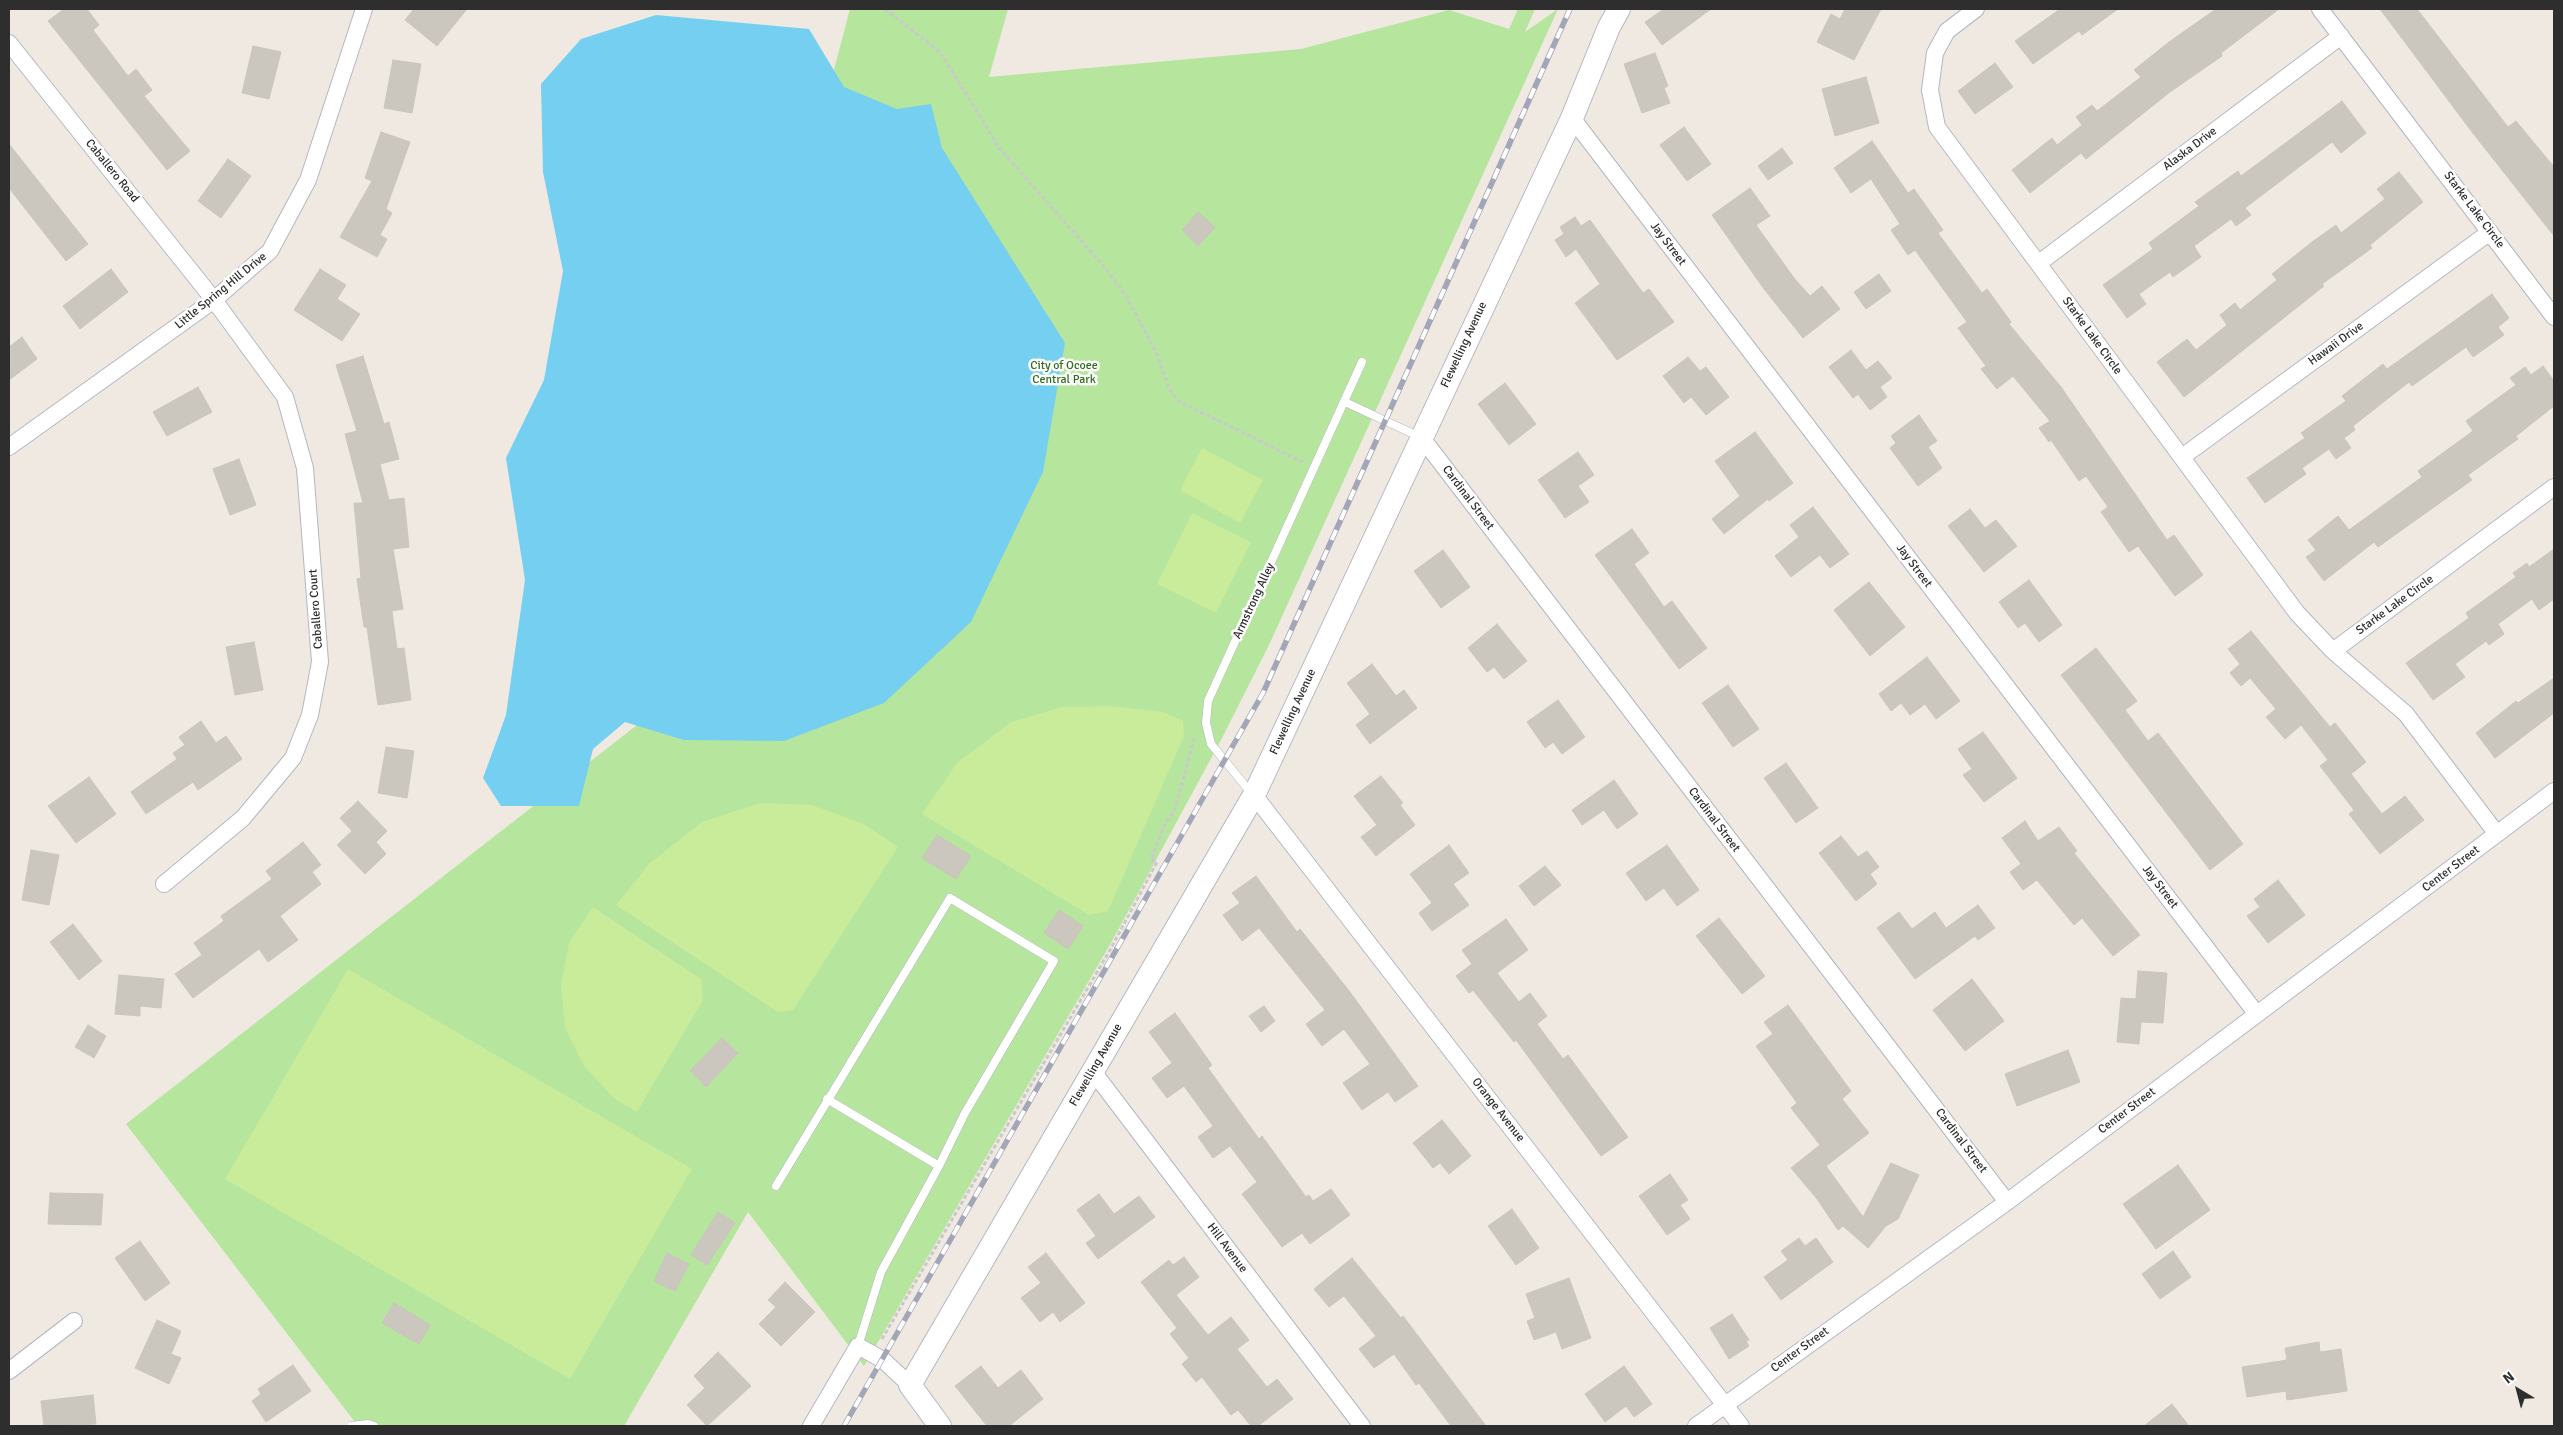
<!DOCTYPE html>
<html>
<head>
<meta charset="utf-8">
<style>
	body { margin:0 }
	#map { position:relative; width:2563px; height:1435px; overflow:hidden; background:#efe9e1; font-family:Signika,sans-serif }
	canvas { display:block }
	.frame { position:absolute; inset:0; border:10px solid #2e2e2e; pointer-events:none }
	.north { position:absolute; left:2493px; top:1365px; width:50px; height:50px; -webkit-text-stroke:4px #fff; paint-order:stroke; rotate:323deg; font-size:14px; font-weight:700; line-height:20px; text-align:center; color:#2e2e2e }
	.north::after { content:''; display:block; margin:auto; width:18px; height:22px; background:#2e2e2e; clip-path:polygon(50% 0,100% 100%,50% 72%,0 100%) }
</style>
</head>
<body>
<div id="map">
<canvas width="2563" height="1435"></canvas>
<div class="frame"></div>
<div class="north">N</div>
</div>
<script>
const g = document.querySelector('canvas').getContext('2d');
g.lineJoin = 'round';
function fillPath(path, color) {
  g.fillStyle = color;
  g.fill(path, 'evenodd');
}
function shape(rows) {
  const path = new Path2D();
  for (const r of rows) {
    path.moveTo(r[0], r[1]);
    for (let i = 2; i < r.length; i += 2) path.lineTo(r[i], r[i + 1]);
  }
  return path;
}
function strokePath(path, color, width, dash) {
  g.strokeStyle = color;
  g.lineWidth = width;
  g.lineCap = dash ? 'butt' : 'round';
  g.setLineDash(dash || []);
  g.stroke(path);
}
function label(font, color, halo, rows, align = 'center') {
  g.font = font + ' Signika,sans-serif';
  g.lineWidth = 5;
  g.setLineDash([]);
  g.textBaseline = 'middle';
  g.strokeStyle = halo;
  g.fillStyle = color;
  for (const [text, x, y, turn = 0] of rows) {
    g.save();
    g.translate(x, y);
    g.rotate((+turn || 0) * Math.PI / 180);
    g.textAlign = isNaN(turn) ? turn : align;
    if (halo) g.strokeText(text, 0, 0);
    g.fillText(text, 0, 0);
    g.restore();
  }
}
const green = shape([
	[850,9,1008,9,989,77,1301,49,1449,10,1509,29,1518,9,1535,9,1525,32,1558,9,1269,645,1221,740,1111,943,864,1366,748,1212,624,1426,358,1426,126,1124,687,686,689,618]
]);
const pitch = shape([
	[1202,448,1263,480,1240,523,1180,490],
	[1192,513,1251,542,1216,613,1157,584],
	[1110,706,1163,712,1183,721,1184,736,1108,911,1089,915,922,814,957,763,1011,722,1062,707],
	[760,803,812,805,864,824,898,847,793,1010,778,1012,616,905,649,864,702,822],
	[593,907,701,979,703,1000,637,1112,615,1099,584,1066,565,1028,561,985,569,943],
	[348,969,692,1169,570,1379,225,1179]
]);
const water = shape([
	[656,15,809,29,844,87,897,109,931,104,942,148,1065,343,1043,472,971,622,884,703,784,741,684,740,625,722,593,749,579,806,501,806,483,778,506,715,525,580,506,458,544,380,563,271,543,172,541,84,581,39]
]);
const building = shape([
	[64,9,87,9,99,25,93,30,128,76,136,69,152,90,144,96,190,151,167,170,48,21,64,9],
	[414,9,467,9,437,46,405,20,414,9],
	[1664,9,1711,9,1662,45,1645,22,1664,9],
	[1845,9,1881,9,1854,60,1817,42,1831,14,1840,19,1845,9],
	[2060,9,2118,9,2082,35,2079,31,2033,64,2015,41,2060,9],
	[2216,9,2279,9,2221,53,2222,56,2170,92,2086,159,2081,153,2030,193,2012,170,2052,138,2057,145,2082,125,2076,117,2092,105,2097,111,2141,77,2134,70,2169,42,2216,9],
	[2380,9,2417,9,2508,127,2516,121,2554,167,2554,236,2472,132,2380,9],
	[253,46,281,52,269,99,242,93,253,46],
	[1655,53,1668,86,1664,88,1670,103,1642,113,1624,64,1655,53],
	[393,60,421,64,412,113,384,108,393,60],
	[1995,63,2013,87,1975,114,1958,91,1995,63],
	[1866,77,1879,123,1835,136,1822,89,1866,77],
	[2342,101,2366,133,2341,153,2332,142,2245,208,2251,215,2236,226,2231,219,2194,246,2201,257,2173,277,2170,272,2139,294,2146,304,2127,318,2103,285,2153,249,2149,243,2199,206,2195,202,2238,171,2241,176,2342,101],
	[1684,127,1711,164,1687,181,1660,145,1684,127],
	[381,132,410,142,386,209,392,213,380,235,387,239,377,257,340,237,372,181,365,178,381,132],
	[1872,141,1908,193,1914,189,1943,230,1938,233,1982,293,1987,289,2011,322,2009,324,2061,387,2167,540,2174,535,2203,575,2175,596,2138,546,2129,552,2101,512,2108,507,2086,476,2079,481,2051,440,2049,442,2039,428,2050,421,2013,376,1997,389,1981,369,1986,366,1958,328,1967,322,1915,250,1908,255,1891,230,1900,224,1871,179,1851,193,1834,168,1872,141],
	[9,144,88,244,66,261,9,188,9,144],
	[1782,148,1793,163,1768,180,1758,166,1782,148],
	[228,159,251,176,221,218,198,201,228,159],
	[2399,172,2423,202,2370,245,2372,248,2322,284,2324,286,2184,397,2157,362,2187,339,2196,350,2227,325,2220,315,2235,303,2240,310,2277,280,2272,274,2312,242,2336,225,2341,233,2385,199,2377,189,2399,172],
	[1750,188,1770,216,1756,225,1794,278,1810,296,1822,286,1840,309,1803,338,1764,289,1712,215,1750,188],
	[1198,212,1215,227,1198,246,1182,230,1198,212],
	[1575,217,1581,226,1590,220,1643,293,1649,289,1674,322,1617,360,1575,303,1600,284,1576,249,1566,257,1555,240,1564,234,1560,227,1575,217],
	[111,269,128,292,80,329,63,306,111,269],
	[320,269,346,285,337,299,360,314,342,341,294,310,320,269],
	[1879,274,1891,291,1866,309,1854,292,1879,274],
	[2492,294,2509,318,2498,327,2504,335,2473,357,2466,347,2412,386,2409,382,2353,426,2355,430,2344,438,2351,448,2336,459,2329,449,2302,468,2306,474,2265,503,2247,478,2305,438,2301,433,2346,401,2342,396,2383,364,2387,369,2492,294],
	[22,337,37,359,9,380,9,347,22,337],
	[1851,350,1866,370,1878,361,1892,378,1880,387,1887,397,1870,410,1858,394,1853,398,1829,367,1851,350],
	[363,356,384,424,389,422,399,459,380,464,389,500,404,498,409,547,393,549,403,609,392,611,397,649,404,648,411,700,378,705,367,627,364,627,357,579,361,578,354,503,363,503,345,434,357,431,336,365,363,356],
	[1688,357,1700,371,1706,367,1729,397,1706,415,1691,397,1684,403,1663,376,1688,357],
	[2543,366,2554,381,2554,406,2516,436,2518,439,2468,475,2472,480,2378,547,2374,542,2324,581,2306,557,2316,550,2308,540,2338,516,2349,530,2422,477,2418,471,2473,431,2466,421,2516,385,2510,378,2525,367,2531,375,2543,366],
	[1505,383,1536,424,1509,445,1478,404,1505,383],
	[198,387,212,412,167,436,153,412,198,387],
	[1919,415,1937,441,1928,447,1942,468,1918,486,1890,448,1896,443,1891,436,1919,415],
	[1755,432,1793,483,1769,501,1768,499,1724,534,1712,519,1740,496,1715,461,1755,432],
	[1578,452,1594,475,1578,486,1589,502,1565,518,1538,480,1578,452],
	[239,459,256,505,230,515,213,469,239,459],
	[1813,507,1849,554,1830,568,1820,555,1791,577,1775,556,1799,537,1790,525,1813,507],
	[1970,509,1985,528,1996,520,2017,546,1984,572,1948,526,1970,509],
	[1632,529,1649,553,1634,564,1664,607,1672,601,1707,648,1679,669,1595,555,1632,529],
	[2554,549,2554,599,2539,610,2532,599,2498,624,2504,634,2489,645,2486,641,2455,664,2465,677,2433,700,2406,663,2469,618,2466,613,2516,577,2513,573,2527,563,2529,567,2554,549],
	[1443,550,1470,587,1441,608,1414,571,1443,550],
	[2029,580,2062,625,2039,642,2025,623,2018,628,1999,602,2029,580],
	[1869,582,1905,627,1870,656,1834,610,1869,582],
	[1497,624,1527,661,1504,679,1494,667,1487,672,1468,648,1497,624],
	[2251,631,2330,727,2335,723,2366,762,2351,774,2382,814,2405,796,2424,820,2380,854,2349,814,2354,810,2320,766,2328,760,2301,725,2285,739,2266,717,2276,709,2250,678,2241,686,2230,673,2240,664,2228,649,2251,631],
	[254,642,263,690,235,695,226,647,254,642],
	[2096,648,2137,701,2125,710,2148,741,2158,733,2243,844,2210,870,2061,675,2096,648],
	[1927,657,1960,701,1936,719,1925,704,1910,715,1901,703,1891,711,1879,694,1927,657],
	[1372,664,1396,696,1404,690,1417,708,1370,744,1356,725,1370,714,1347,683,1372,664],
	[2554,678,2554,713,2495,758,2476,733,2516,701,2518,703,2554,678],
	[1728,685,1759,729,1733,747,1702,703,1728,685],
	[1558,700,1585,737,1562,754,1553,742,1545,748,1527,722,1558,700],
	[201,721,216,743,226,736,242,759,198,790,193,782,146,814,131,792,177,759,173,753,185,745,179,737,201,721],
	[1983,732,2017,778,1984,802,1963,775,1972,769,1958,749,1983,732],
	[386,747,414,751,407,798,378,793,386,747],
	[1786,763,1818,808,1796,823,1764,778,1786,763],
	[1381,776,1403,803,1400,805,1415,825,1376,856,1361,837,1377,825,1354,796,1381,776],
	[89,777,116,814,76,843,48,806,89,777],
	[1614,780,1638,814,1617,829,1604,810,1582,825,1572,810,1614,780],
	[358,801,387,831,376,842,386,854,365,874,337,845,352,831,340,818,358,801],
	[2025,821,2038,841,2059,827,2077,851,2074,853,2140,935,2113,956,2082,918,2074,925,2037,880,2023,890,2010,872,2021,864,2002,838,2025,821],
	[937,835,971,856,956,879,922,858,937,835],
	[1841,836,1858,857,1867,851,1879,867,1870,874,1877,884,1856,901,1819,853,1841,836],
	[303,842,321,865,312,872,321,884,280,916,298,940,268,962,259,949,193,998,175,974,202,955,194,943,224,921,221,916,272,879,266,871,303,842],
	[1449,845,1469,873,1453,884,1469,905,1432,931,1419,913,1432,903,1410,874,1449,845],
	[1667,845,1699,890,1677,906,1664,888,1646,901,1626,873,1667,845],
	[31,850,59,855,49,905,22,900,31,850],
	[1545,866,1561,885,1534,906,1519,886,1545,866],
	[1256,876,1297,932,1300,929,1350,992,1418,1086,1395,1102,1388,1092,1362,1110,1343,1083,1370,1064,1344,1029,1322,1046,1306,1024,1325,1010,1259,928,1242,941,1223,915,1240,903,1232,893,1256,876],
	[2278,880,2305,915,2268,943,2247,916,2260,907,2254,899,2278,880],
	[1978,905,1995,928,1978,940,1975,936,1915,979,1877,928,1899,912,1912,929,1935,912,1946,928,1978,905],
	[1059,910,1083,926,1068,949,1044,933,1059,910],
	[1719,918,1765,976,1742,994,1696,936,1719,918],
	[1506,919,1528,950,1497,973,1519,1002,1530,993,1547,1016,1537,1024,1563,1059,1568,1055,1628,1137,1601,1156,1516,1040,1514,1042,1473,990,1469,993,1456,976,1472,964,1462,950,1506,919],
	[73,924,102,961,79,980,50,942,73,924],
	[2138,971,2167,973,2163,1023,2141,1022,2139,1044,2117,1042,2121,998,2136,999,2138,971],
	[119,975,164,979,161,1008,140,1006,140,1016,115,1014,119,975],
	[1972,979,2004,1021,1965,1051,1933,1010,1972,979],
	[1788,1005,1851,1091,1842,1099,1869,1133,1826,1166,1863,1217,1891,1163,1919,1175,1898,1219,1886,1226,1868,1248,1843,1226,1838,1230,1817,1199,1791,1168,1820,1145,1791,1108,1797,1103,1756,1046,1773,1034,1764,1022,1788,1005],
	[1264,1006,1275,1021,1261,1032,1249,1016,1264,1006],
	[1175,1013,1212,1065,1208,1068,1259,1139,1262,1136,1306,1197,1309,1195,1313,1201,1331,1189,1350,1215,1310,1244,1302,1233,1282,1247,1242,1194,1257,1182,1230,1146,1213,1158,1198,1137,1213,1126,1184,1086,1167,1098,1152,1078,1172,1063,1149,1032,1175,1013],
	[88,1025,106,1036,94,1058,75,1047,88,1025],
	[722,1038,738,1053,706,1087,690,1071,722,1038],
	[2068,1050,2080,1082,2017,1106,2005,1074,2068,1050],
	[1442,1120,1471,1156,1449,1174,1440,1163,1433,1168,1413,1143,1442,1120],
	[2178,1165,2210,1210,2156,1249,2123,1204,2178,1165],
	[1670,1174,1688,1200,1680,1205,1690,1219,1667,1235,1639,1196,1670,1174],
	[50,1193,103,1194,101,1225,48,1224,50,1193],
	[1099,1194,1114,1214,1139,1196,1155,1217,1098,1259,1086,1243,1096,1236,1077,1210,1099,1194],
	[1512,1209,1539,1248,1516,1265,1488,1226,1512,1209],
	[718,1212,735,1223,707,1265,691,1255,718,1212],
	[1799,1238,1805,1246,1816,1238,1833,1262,1781,1300,1764,1277,1788,1260,1781,1251,1799,1238],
	[140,1241,170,1283,145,1301,115,1258,140,1241],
	[2173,1251,2191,1277,2160,1299,2142,1274,2173,1251],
	[667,1253,689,1264,675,1291,654,1281,667,1253],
	[1046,1253,1085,1303,1060,1322,1053,1312,1040,1322,1021,1298,1041,1283,1028,1267,1046,1253],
	[1184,1257,1199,1277,1176,1295,1208,1335,1231,1317,1249,1340,1237,1349,1267,1387,1277,1379,1293,1399,1258,1426,1251,1426,1238,1410,1231,1415,1202,1377,1196,1382,1182,1364,1189,1358,1170,1334,1177,1328,1141,1282,1169,1260,1173,1265,1184,1257],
	[1352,1258,1401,1318,1403,1316,1486,1426,1451,1426,1419,1383,1416,1385,1394,1354,1374,1368,1359,1349,1376,1336,1344,1296,1329,1307,1314,1289,1352,1258],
	[1569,1278,1591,1338,1562,1349,1556,1332,1534,1340,1527,1321,1535,1318,1526,1294,1569,1278],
	[785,1282,815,1312,781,1346,759,1324,776,1307,768,1300,785,1282],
	[394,1303,430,1325,419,1344,382,1323,394,1303],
	[1732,1314,1749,1340,1746,1341,1749,1346,1729,1359,1710,1328,1732,1314],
	[157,1320,181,1331,171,1354,181,1358,169,1384,135,1368,157,1320],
	[2319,1342,2320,1352,2341,1349,2347,1391,2287,1400,2286,1391,2247,1397,2242,1367,2287,1360,2285,1348,2319,1342],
	[718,1352,751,1386,707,1426,687,1405,705,1388,694,1376,718,1352],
	[293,1365,311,1391,266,1422,252,1401,261,1394,258,1389,293,1365],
	[981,1366,998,1388,1021,1370,1043,1399,1009,1426,987,1426,955,1386,981,1366],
	[1624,1366,1652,1404,1634,1417,1626,1406,1605,1422,1585,1394,1624,1366],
	[93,1395,96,1424,44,1426,41,1401,93,1395],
	[2172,1404,2189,1426,2144,1426,2172,1404]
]);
const path = shape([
	[885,9,940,52,1000,149,1101,263,1125,294,1156,352,1170,390,1178,401,1303,462],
	[882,1339,1110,950,1157,862,1151,859,1165,824,1175,809,1194,739]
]);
const lane = shape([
	[1345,402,1420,437],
	[1252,794,1211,744,1206,723,1208,701,1362,362],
	[827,1099,939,1166],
	[776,1186,950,898,1054,961,965,1113,939,1166,881,1272,858,1346],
	[351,1426,368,1424,374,1426]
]);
const street = shape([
	[1976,9,1947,31,1935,53,1930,90,1937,127,2297,613,2333,651,2406,714,2497,834],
	[2320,9,2554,317],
	[9,43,214,300,285,397,305,468,320,662,310,715,293,758,243,818,164,884],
	[1572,118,2256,1013],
	[2039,263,2341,36],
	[1422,438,2007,1202],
	[9,447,214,300,270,251,308,180,364,9],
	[2182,457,2490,232],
	[2333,651,2554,487],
	[1254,795,1741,1426],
	[1092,1070,1362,1426],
	[9,1371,74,1321],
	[811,1426,858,1346,883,1360,910,1385],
	[1696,1426,2007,1202,2554,791]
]);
const secondary = shape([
	[940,1426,910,1385,1254,795,1572,118,1609,27,1619,9]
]);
const rail = shape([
	[844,1426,1263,693,1570,9]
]);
const streetNames = [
	["Alaska Drive",2190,149,-37],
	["Caballero Road",112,171,51],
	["Starke Lake Circle",2474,210,53],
	["Jay Street",1668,244,53],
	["Little Spring Hill Drive",221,291,-39],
	["Starke Lake Circle",2092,336,54],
	["Hawaii Drive",2336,344,-36],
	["Flewelling Avenue",1464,345,-65],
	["Cardinal Street",1468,498,53],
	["Jay Street",1914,566,53],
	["Armstrong Alley",1254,601,-65],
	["Starke Lake Circle",2395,605,-36],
	["Caballero Court",316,609,-94],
	["Flewelling Avenue",1293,712,-65],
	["Cardinal Street",1714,820,53],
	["Center Street",2451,869,-37],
	["Jay Street",2160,887,53],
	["Flewelling Avenue",1096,1065,-60],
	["Orange Avenue",1498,1110,52],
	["Center Street",2127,1111,-37],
	["Cardinal Street",1961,1141,53],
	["Hill Avenue",1227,1248,53],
	["Center Street",1800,1350,-36]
];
const parkNames = [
	["City of Ocoee",1064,366],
	["Central Park",1064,380]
];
fillPath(green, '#b6e59e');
fillPath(pitch, '#c9ec9a');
fillPath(water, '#75cff0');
fillPath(building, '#cbc7bf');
strokePath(building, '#cbc5ba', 1);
strokePath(lane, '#b4b7c1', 9);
strokePath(street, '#b4b7c1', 18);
strokePath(secondary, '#b4b7c1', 24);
strokePath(path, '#c9c9c9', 3, [4, 2.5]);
strokePath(lane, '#fff', 8);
strokePath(street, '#fff', 16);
strokePath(secondary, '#fff', 22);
strokePath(rail, '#a3a6b8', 5.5);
strokePath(rail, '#fff', 4, [11]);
label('12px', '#2e2e2e', '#fff', streetNames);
label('12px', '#2c6e1b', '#fff', parkNames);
</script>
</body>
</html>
